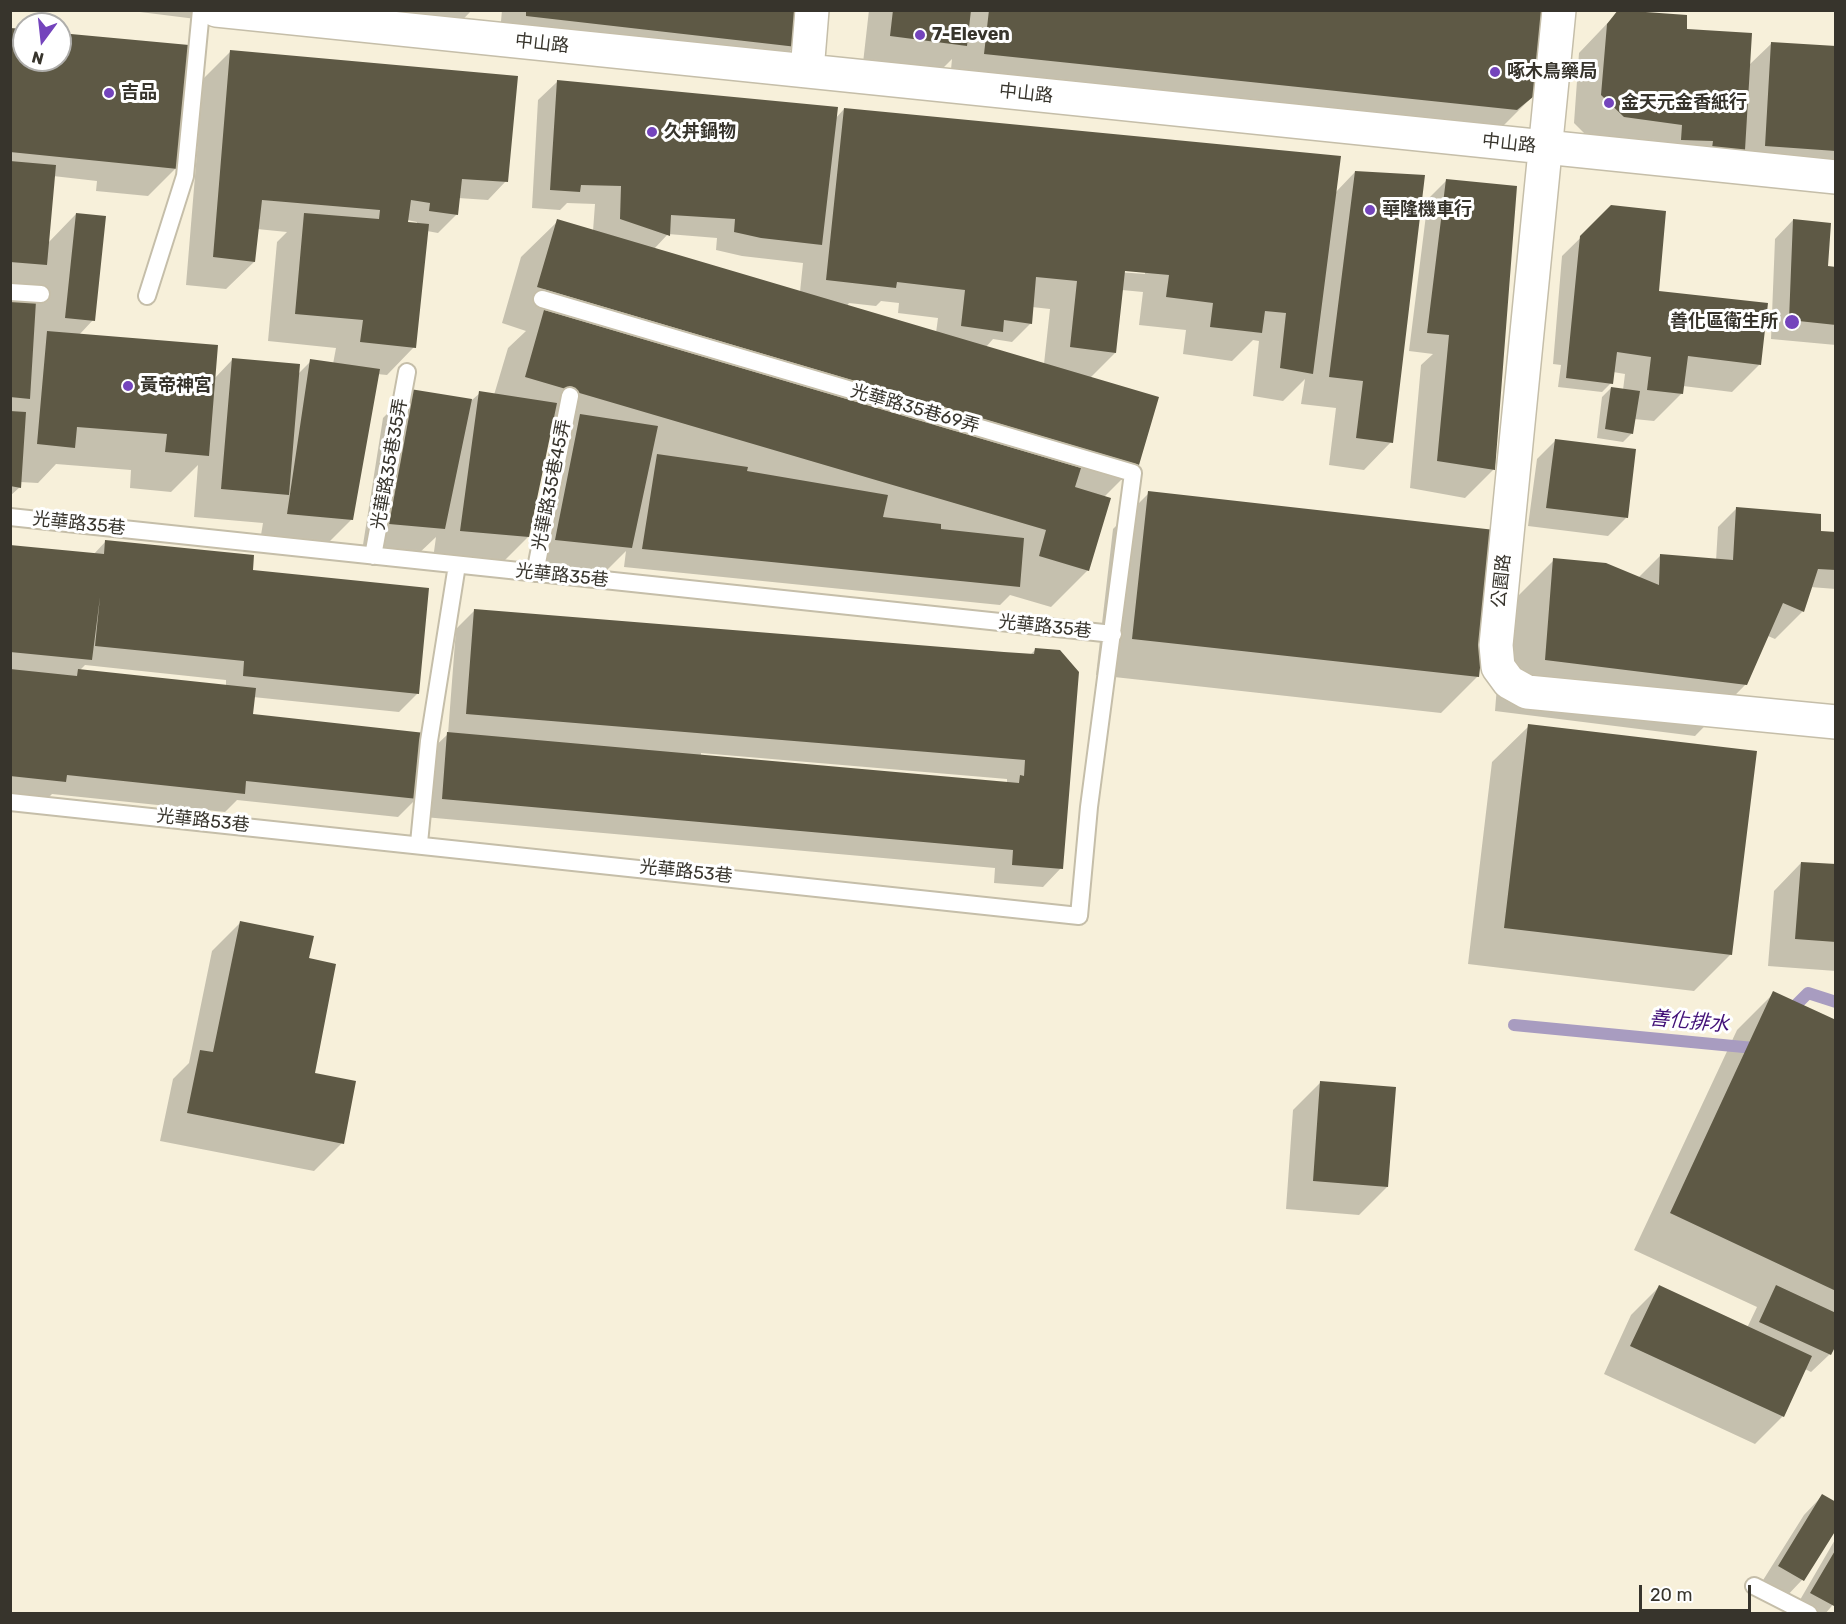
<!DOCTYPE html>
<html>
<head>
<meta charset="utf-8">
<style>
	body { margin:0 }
	#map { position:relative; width:1846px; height:1624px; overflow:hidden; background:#f7f0da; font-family:Rubik,sans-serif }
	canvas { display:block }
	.frame { position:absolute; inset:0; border:12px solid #37342c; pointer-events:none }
	.north { position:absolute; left:12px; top:12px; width:60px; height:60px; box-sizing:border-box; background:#fff; border:2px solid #afaeab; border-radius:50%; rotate:195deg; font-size:16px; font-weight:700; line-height:24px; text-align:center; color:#37342c }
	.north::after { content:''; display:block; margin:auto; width:21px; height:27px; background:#7444bc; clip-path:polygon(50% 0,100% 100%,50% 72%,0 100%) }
	.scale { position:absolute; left:1639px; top:1585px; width:112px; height:27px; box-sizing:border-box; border:3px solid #37342c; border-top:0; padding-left:8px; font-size:18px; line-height:21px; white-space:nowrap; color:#37342c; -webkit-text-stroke:4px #fff; paint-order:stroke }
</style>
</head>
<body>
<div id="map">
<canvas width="1846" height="1624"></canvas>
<div class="frame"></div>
<div class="north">N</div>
<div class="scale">20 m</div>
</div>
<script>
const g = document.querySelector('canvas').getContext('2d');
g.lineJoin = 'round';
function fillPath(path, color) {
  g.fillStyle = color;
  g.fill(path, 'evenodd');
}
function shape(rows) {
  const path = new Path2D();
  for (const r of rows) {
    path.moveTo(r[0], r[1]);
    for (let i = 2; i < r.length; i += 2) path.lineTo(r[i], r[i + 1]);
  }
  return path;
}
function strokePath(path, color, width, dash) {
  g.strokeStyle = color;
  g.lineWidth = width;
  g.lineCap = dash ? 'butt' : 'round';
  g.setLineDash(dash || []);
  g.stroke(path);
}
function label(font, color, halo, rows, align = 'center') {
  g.font = font + ' Rubik,"Noto Sans TC",sans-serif';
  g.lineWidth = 6;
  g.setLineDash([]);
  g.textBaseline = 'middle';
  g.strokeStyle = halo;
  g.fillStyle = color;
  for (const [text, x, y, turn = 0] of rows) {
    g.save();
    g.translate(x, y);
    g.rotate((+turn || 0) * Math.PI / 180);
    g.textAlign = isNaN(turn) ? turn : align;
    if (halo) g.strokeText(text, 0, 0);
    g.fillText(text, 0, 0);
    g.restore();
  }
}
const shadow = shape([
	[124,10,472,10,444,39,276,29],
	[502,10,799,10,795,46,767,74,499,44],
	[869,10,1546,10,1538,91,1501,128,949,90,952,59,938,73,863,63],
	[1620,10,1684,34,1748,66,1772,43,1836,47,1836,193,1816,192,1818,179,1663,158,1664,141,1653,152,1596,145,1574,123,1579,53],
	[10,30,24,31,24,60,60,60,60,35,176,168,148,196,96,191,97,181,53,176,47,244,76,214,93,320,79,335,214,379,232,360,298,374,311,361,333,364,336,348,268,341,277,242,287,232,257,229,254,262,226,289,186,285,203,79,231,51,506,181,488,200,458,198,457,214,438,233,427,231,414,347,387,375,377,374,352,519,324,547,260,541,263,523,194,517,198,465,171,492,130,488,131,470,56,464,38,483,20,482,20,487,10,496],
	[407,220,417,222,417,224,407,223],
	[557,82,835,119,844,109,1335,193,1355,172,1391,442,1364,470,1329,465,1336,408,1301,404,1305,379,1283,401,1253,396,1259,341,1253,340,1232,361,1183,354,1186,330,1139,325,1143,292,1122,290,1115,353,1090,378,1137,464,1104,497,1088,570,1051,607,1010,595,1000,605,624,567,626,551,602,575,528,568,553,444,562,434,549,431,528,537,500,565,433,559,436,537,416,556,362,551,383,418,411,390,472,400,480,393,494,395,508,348,526,331,502,323,521,257,558,221,593,231,595,204,567,203,560,210,532,208,538,100],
	[668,234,717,238,716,250,742,256,803,263,800,292,654,249],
	[1118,269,1145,271,1145,274,1118,272],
	[881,301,899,303,898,313,938,318,936,333,847,306,849,303,876,306],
	[1032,307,1050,309,1044,364,986,347,993,339,1012,342,1031,323],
	[1446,181,1493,470,1465,498,1410,488,1421,365,1433,354,1409,351,1428,199],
	[1612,207,1656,295,1760,364,1732,392,1683,386,1682,393,1654,421,1634,419,1632,433,1623,442,1597,438,1602,397,1611,388,1623,390,1625,374,1613,372,1611,383,1602,392,1558,387,1561,365,1553,364,1562,256],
	[1793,220,1826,267,1836,268,1836,345,1771,339,1775,239],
	[1555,441,1626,518,1608,536,1528,526,1537,459],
	[1149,493,1478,676,1441,713,1096,675,1113,529],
	[1737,508,1819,532,1836,534,1836,589,1810,587,1803,611,1775,639,1768,636,1746,684,1695,736,1495,711,1503,611,1554,560,1638,578,1660,556,1716,561,1718,527],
	[106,541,251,572,418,693,399,712,253,697,251,715,416,799,398,817,237,800,225,812,52,794,46,800,10,796,10,546,93,555],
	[85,665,226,680,226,686,79,671],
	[475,610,1029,656,1036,649,1061,868,1043,887,994,883,995,868,424,817,429,752,448,734,456,629],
	[701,753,1007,779,1007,784,701,756],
	[1529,726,1731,954,1694,991,1468,964,1492,762],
	[1801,863,1836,866,1836,971,1768,966,1774,891],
	[240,923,308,960,313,1074,342,1143,314,1171,160,1141,173,1079,189,1063,212,951],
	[1774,993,1836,1022,1836,1341,1830,1354,1811,1372,1805,1369,1783,1416,1755,1444,1604,1374,1631,1315,1659,1287,1747,1328,1757,1307,1634,1250,1737,1030],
	[1321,1082,1387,1187,1359,1215,1286,1209,1293,1110],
	[1822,1496,1836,1527,1802,1580,1784,1599,1760,1585,1804,1515],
	[1836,1538,1836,1601,1825,1614,1795,1614,1793,1612]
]);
const stream = shape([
	[1788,1013,1808,993,1836,1002],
	[1514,1025,1754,1048,1759,1043]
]);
const building = shape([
	[526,10,800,10,797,47,526,16],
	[893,10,971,10,967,46,890,36],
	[989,10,1547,10,1539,92,1517,110,984,54],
	[1618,10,1687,15,1687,29,1752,33,1745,150,1712,148,1713,141,1681,140,1682,125,1624,117,1601,95,1607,24],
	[10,28,24,29,24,60,60,60,60,33,189,45,178,169,10,152],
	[1771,42,1836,46,1836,151,1765,146],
	[230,50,518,76,508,182,462,179,458,215,429,211,430,203,411,200,408,222,429,224,416,348,360,342,363,320,295,314,304,213,379,219,380,210,262,200,255,262,213,257],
	[557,80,838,107,822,245,761,238,734,232,735,219,671,215,670,236,620,219,621,186,581,185,580,192,550,190],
	[844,108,1341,156,1313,374,1280,368,1286,313,1265,311,1262,333,1210,327,1213,303,1166,297,1169,275,1125,271,1116,353,1070,347,1077,281,1036,277,1032,324,1004,320,1003,332,961,326,965,290,897,282,896,288,826,280],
	[10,161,56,165,47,265,10,262],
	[1355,171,1425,175,1393,443,1356,438,1363,381,1329,377],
	[1446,179,1517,186,1495,470,1437,461,1449,335,1427,333],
	[1611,205,1666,211,1659,291,1768,303,1761,365,1688,356,1683,394,1647,390,1651,357,1617,352,1613,384,1566,378,1580,236],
	[76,213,106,216,95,321,65,318],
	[557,219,1159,397,1139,465,537,287],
	[1793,219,1831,223,1828,266,1836,267,1836,325,1789,320],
	[10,299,36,301,30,399,10,397],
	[544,310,1081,468,1075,487,1111,498,1089,571,1039,556,1046,530,525,377],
	[47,331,218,345,209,456,165,452,167,434,77,427,75,448,37,444],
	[232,358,300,364,289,495,221,489],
	[310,359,380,369,353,520,287,514],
	[1611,387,1640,391,1633,434,1605,429],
	[410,389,472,399,445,529,389,524],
	[479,391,557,403,529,537,460,531],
	[10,411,26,412,21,488,10,486],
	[580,414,658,426,632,548,555,540],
	[1555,439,1636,449,1628,518,1546,508],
	[657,454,748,467,747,471,888,495,883,517,941,524,941,529,1024,538,1020,587,642,549],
	[1148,491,1495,530,1479,677,1132,639],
	[1736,507,1821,514,1821,531,1836,532,1836,570,1818,569,1804,612,1783,603,1747,685,1545,660,1553,558,1606,563,1659,585,1660,554,1733,560],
	[105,540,254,555,253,570,429,588,419,694,243,676,244,661,95,646,100,597,92,660,10,652,10,545,104,554],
	[474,609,1004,652,1034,654,1035,648,1060,650,1079,672,1063,869,1012,865,1013,850,442,799,447,732,1019,783,1020,775,1024,776,1025,760,466,714],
	[10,669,77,676,78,669,256,688,253,714,425,733,418,799,246,781,245,794,67,775,66,782,10,776],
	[1528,724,1757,751,1732,955,1504,928],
	[1801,862,1836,864,1836,942,1795,939],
	[240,921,314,936,309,958,336,964,315,1073,356,1081,344,1144,187,1113,200,1050,213,1052],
	[1773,991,1836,1020,1836,1291,1670,1213],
	[1320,1081,1396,1087,1388,1187,1313,1181],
	[1659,1285,1812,1356,1784,1417,1630,1346],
	[1776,1285,1836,1313,1836,1345,1831,1355,1759,1322],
	[1822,1494,1836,1502,1836,1530,1804,1581,1778,1566],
	[1836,1549,1836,1604,1834,1606,1810,1593]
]);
const service = shape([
	[10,292,41,294],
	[147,296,185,176,201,10],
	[10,517,1113,634],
	[373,556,407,372],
	[535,573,570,396],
	[10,802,1079,916,1089,807,1133,473,542,299],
	[419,843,429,741,457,565],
	[1754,1586,1809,1614]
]);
const minor = shape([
	[216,10,1836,177],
	[1559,10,1496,645,1498,667,1509,682,1527,692,1836,722],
	[807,71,812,10]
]);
const markers = [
	[920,35,6,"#7444bc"],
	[1495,72,6,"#7444bc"],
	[109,93,6,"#7444bc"],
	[1609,103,6,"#7444bc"],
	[652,132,6,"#7444bc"],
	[1370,210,6,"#7444bc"],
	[1792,322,8,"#7444bc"],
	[128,386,6,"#7444bc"]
];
const poiNames = [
	["7-Eleven",932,35],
	["啄木鳥藥局",1507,72],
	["吉品",121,93],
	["金天元金香紙行",1621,103],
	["久丼鍋物",664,132],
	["華隆機車行",1382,210],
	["善化區衛生所",1778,322,"right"],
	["黃帝神宮",140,386]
];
const streetNames = [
	["中山路",542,44,6],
	["中山路",1026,94,6],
	["中山路",1509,144,6],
	["光華路35巷69弄",915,409,16],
	["光華路35巷35弄",390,464,-80],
	["光華路35巷45弄",552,485,-79],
	["光華路35巷",79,524,6],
	["光華路35巷",562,576,6],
	["公園路",1502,581,-84],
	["光華路35巷",1045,627,6],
	["光華路53巷",203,821,6],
	["光華路53巷",686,872,6]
];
const waterNames = [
	["善化排水",1689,1022,5]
];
fillPath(shadow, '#0003');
strokePath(stream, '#a89cc0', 12);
fillPath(building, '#5e5945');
strokePath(service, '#c5bea9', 20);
strokePath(minor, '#c5bea9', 36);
strokePath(service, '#fff', 16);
strokePath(minor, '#fff', 33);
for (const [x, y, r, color] of markers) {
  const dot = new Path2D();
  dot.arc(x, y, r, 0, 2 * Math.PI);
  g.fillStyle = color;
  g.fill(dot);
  strokePath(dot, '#fff', 2);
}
label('bold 18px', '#37342c', '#fff', poiNames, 'left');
label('18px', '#37342c', '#fff', streetNames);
label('italic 20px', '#410f77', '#fff', waterNames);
</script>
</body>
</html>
